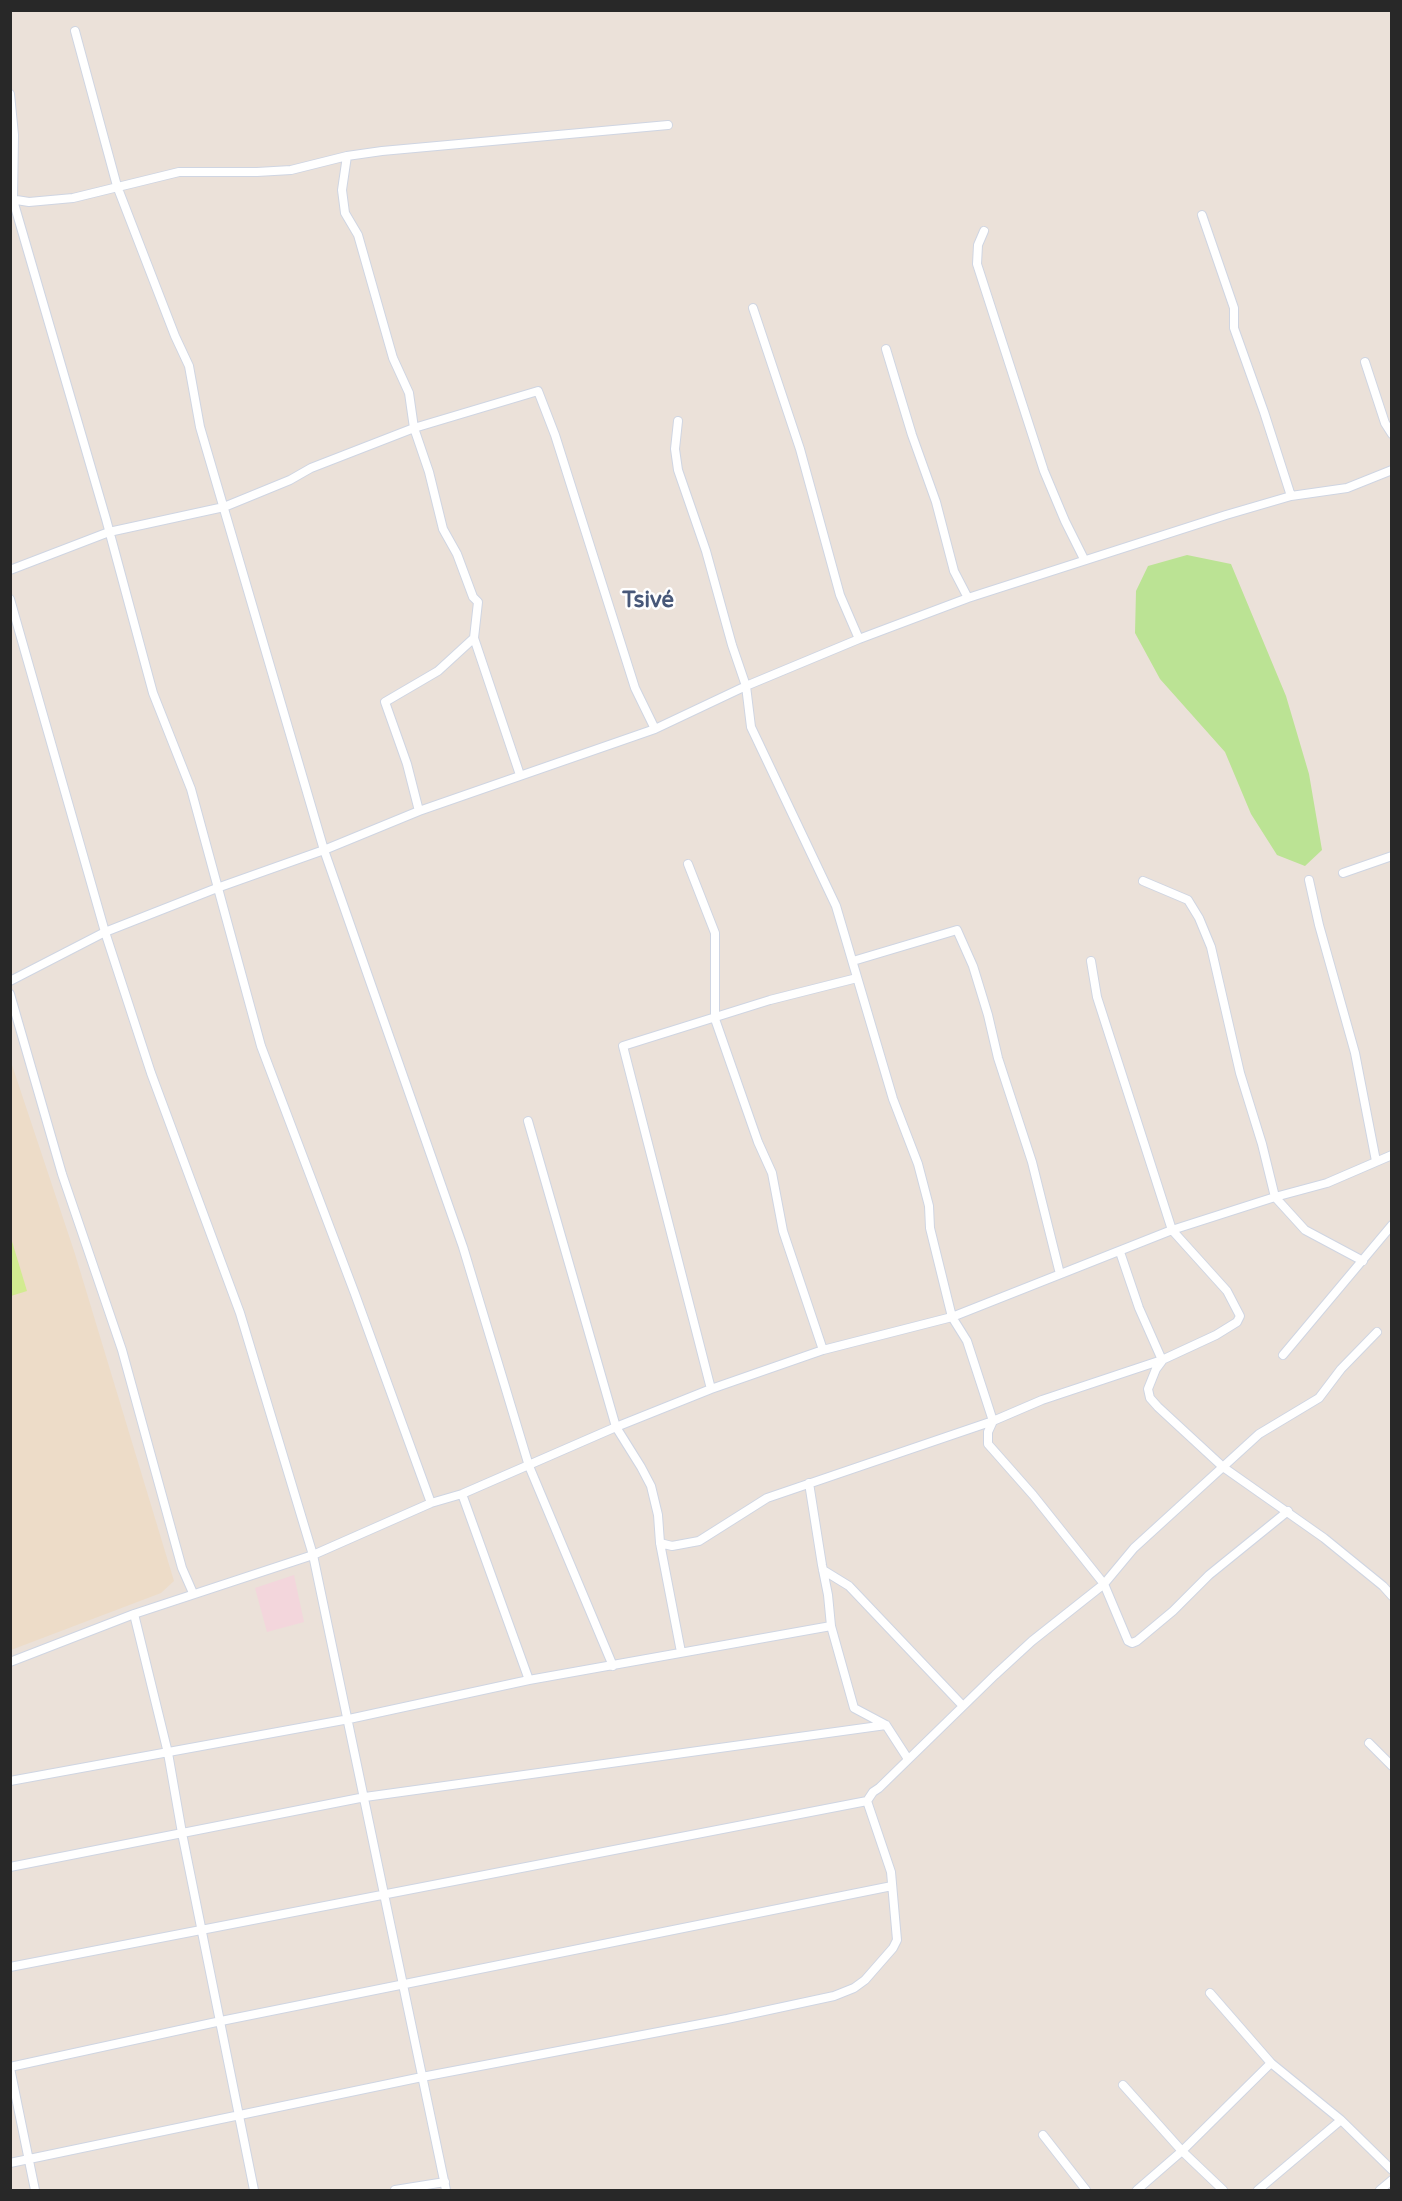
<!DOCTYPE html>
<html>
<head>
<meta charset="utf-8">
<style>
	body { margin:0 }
	#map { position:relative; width:1402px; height:2201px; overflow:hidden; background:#ebe1d9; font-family:"Varela Round",sans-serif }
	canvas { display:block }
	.frame { position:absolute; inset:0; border:12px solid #282828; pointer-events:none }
</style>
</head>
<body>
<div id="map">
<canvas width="1402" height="2201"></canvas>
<div class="frame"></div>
</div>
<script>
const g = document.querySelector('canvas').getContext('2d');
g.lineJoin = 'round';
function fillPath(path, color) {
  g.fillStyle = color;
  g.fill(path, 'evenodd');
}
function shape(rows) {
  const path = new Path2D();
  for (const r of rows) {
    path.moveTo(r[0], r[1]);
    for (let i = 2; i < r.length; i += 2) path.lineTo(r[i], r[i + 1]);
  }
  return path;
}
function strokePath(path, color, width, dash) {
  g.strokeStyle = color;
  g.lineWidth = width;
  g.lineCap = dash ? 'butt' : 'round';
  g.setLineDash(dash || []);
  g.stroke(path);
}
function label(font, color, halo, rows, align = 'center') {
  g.font = font + ' "Varela Round",sans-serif';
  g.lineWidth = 5;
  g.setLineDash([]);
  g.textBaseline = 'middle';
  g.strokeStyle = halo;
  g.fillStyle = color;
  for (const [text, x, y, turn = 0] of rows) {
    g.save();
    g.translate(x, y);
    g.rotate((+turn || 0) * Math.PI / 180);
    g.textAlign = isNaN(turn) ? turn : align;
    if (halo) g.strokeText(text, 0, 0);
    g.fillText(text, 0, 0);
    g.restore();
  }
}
const education = shape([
	[10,1059,75,1254,174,1581,161,1593,11,1650]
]);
const medical = shape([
	[294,1575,304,1622,267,1632,255,1588]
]);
const green = shape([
	[1187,555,1231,564,1286,696,1309,774,1322,850,1305,866,1277,855,1251,814,1225,752,1160,679,1135,633,1136,591,1148,566]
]);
const pitch = shape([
	[11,1238,27,1291,11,1296,10,1296]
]);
const minor = shape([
	[75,31,117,186,175,336,189,366,200,427,324,850,463,1247,529,1466,613,1666],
	[10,94,14,135,13,200,106,519,153,693,191,789,261,1046,355,1294,431,1503],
	[347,156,342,190,345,213,358,235,393,358,409,393,414,428,429,472,443,529,457,554,473,597,478,602,474,638,520,775],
	[10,199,29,202,73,198,179,172,257,172,291,170,347,156,382,151,668,125],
	[1202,215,1234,308,1234,328,1264,412,1291,496],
	[984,231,978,245,977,264,1044,471,1065,521,1084,559],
	[753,308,800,449,840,595,859,639],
	[886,349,912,435,936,502,954,571,968,598],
	[1365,362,1385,423,1392,434],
	[10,570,109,532,224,507,290,480,311,468,414,428,538,391,555,435,635,688,655,729],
	[10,599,105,932,151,1073,240,1313,313,1555,446,2190],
	[419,811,407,764,385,702,438,671,474,638],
	[688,864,715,933,715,1019,758,1142,772,1173,783,1231,823,1350],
	[1343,873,1392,856],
	[1309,880,1319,925,1355,1053,1376,1161],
	[1143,881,1188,900,1199,918,1211,947,1240,1073,1262,1144,1275,1197,1305,1230,1363,1261],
	[853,961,957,930,973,966,988,1015,998,1058,1032,1162,1060,1274],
	[1091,961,1097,997,1172,1230,1227,1291,1240,1316,1237,1322,1216,1335,1162,1360,1042,1400,993,1421,988,1432,988,1444,1033,1495,1104,1584,1128,1641,1132,1643,1137,1641,1173,1611,1209,1575,1288,1511],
	[10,981,105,932,217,888,324,850,419,811,655,729,746,686,859,639,968,598,1226,515,1291,496,1347,488,1392,470],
	[10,994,62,1174,122,1350,182,1568,193,1593],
	[528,1121,616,1427,641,1467,651,1486,658,1515,660,1543,681,1652],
	[1120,1252,1139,1308,1162,1360],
	[1283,1355,1392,1225],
	[1162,1361,1156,1369,1148,1389,1150,1398,1158,1407,1223,1467,1324,1538,1383,1586,1392,1596],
	[711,1389,623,1046,770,1000,857,978],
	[809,1483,822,1565,828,1595,831,1626,854,1708,886,1725,908,1759],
	[462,1494,529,1680],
	[660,1543,672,1546,699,1541,767,1498,993,1421,967,1341,952,1317,930,1228,929,1206,918,1164,893,1099,836,906,751,727,746,686,732,645,706,551,678,470,675,449,678,421],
	[823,1570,849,1586,963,1706],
	[134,1614,168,1753,182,1833,254,2190],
	[10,1662,134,1614,313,1555,431,1503,462,1494,616,1427,711,1389,823,1350,952,1317,1172,1230,1275,1197,1327,1183,1392,1155],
	[1369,1743,1392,1766],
	[10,1781,349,1719,529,1680,831,1626],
	[10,1867,365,1797,886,1725],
	[10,1967,867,1801,873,1792,879,1788,995,1675,1032,1641,1104,1584,1134,1548,1259,1434,1319,1398,1341,1369,1377,1332],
	[1210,1993,1271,2063],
	[10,2067,221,2021,892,1886],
	[10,2068,35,2190],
	[1123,2085,1182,2151,1223,2190],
	[1043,2135,1086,2190],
	[10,2163,422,2077,727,2019,834,1996,854,1988,865,1980,893,1948,897,1940,891,1872,867,1801],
	[395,2190,445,2182],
	[1137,2190,1182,2151,1271,2063,1341,2120,1392,2170],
	[1258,2190,1341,2120],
	[1380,2190,1392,2180]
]);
const districtNames = [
	["Tsivé",648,601]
];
fillPath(education, '#eddcc8');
fillPath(medical, '#f3d6dc');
fillPath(green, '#bbe394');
fillPath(pitch, '#d2eb90');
strokePath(minor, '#cfd5e2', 10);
strokePath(minor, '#fff', 8);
label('bold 22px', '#485879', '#fff', districtNames);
</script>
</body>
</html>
